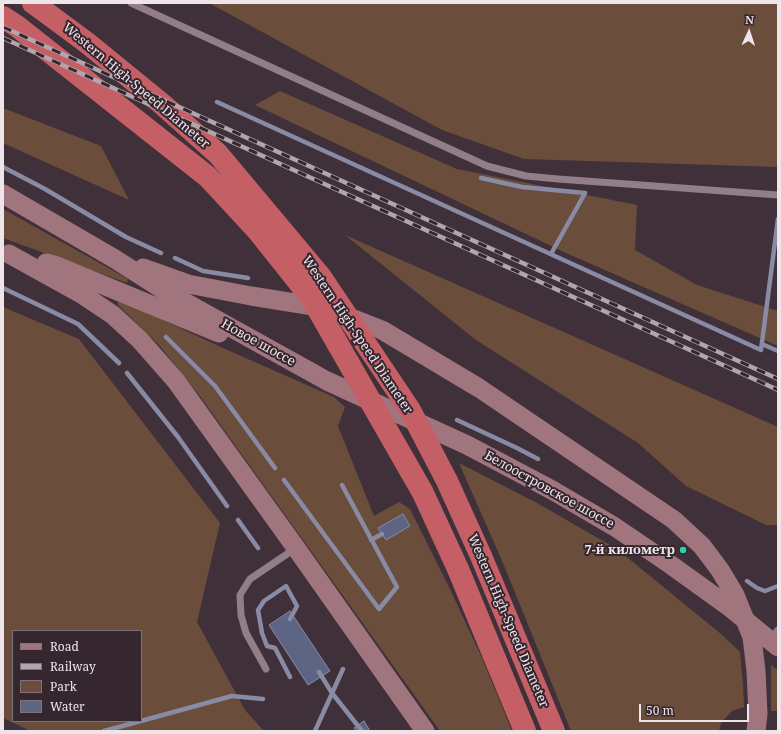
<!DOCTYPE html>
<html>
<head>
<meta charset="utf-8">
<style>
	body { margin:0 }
	#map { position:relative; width:781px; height:734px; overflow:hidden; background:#3f3039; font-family:"Noto Serif",serif }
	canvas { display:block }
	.frame { position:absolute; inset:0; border:4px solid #efe4ea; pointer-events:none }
	.legend { position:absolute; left:12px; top:630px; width:130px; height:92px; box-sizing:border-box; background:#35262f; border:1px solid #7f727a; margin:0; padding:5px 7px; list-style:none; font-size:12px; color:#efe4ea }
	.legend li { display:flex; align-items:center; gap:8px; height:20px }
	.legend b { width:20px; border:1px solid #7f727a }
	.north { position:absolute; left:729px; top:12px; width:40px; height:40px; -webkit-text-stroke:3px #35262f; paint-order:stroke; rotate:3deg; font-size:11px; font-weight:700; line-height:16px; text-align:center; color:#efe4ea }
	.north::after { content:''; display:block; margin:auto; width:14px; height:18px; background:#efe4ea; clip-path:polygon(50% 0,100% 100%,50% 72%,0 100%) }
	.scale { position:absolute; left:639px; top:704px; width:110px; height:18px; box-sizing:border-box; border:2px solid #efe4ea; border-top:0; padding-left:5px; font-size:12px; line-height:14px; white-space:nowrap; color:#efe4ea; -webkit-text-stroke:3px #35262f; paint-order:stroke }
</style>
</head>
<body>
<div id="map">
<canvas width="781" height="734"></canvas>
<div class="frame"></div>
<ul class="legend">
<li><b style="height:5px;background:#a1757e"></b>Road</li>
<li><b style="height:5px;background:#b2a6ad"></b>Railway</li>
<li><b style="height:11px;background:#6b4d3b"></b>Park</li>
<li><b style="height:11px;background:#5d6484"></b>Water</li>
</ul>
<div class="north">N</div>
<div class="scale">50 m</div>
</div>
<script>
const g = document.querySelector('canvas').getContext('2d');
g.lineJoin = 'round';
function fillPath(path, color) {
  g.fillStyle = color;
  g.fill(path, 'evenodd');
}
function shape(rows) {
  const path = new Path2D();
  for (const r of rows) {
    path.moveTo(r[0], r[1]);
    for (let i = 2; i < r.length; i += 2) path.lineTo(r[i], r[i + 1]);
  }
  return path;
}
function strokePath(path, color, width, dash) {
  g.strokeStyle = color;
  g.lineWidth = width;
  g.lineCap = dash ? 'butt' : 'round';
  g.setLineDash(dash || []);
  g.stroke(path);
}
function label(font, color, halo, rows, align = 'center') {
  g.font = font + ' "Noto Serif",serif';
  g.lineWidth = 4;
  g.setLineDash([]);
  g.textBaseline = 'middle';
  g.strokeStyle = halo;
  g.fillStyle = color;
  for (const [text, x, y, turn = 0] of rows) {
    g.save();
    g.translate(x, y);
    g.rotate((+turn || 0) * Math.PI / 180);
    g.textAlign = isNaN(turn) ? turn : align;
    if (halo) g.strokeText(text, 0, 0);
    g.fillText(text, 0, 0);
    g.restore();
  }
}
const green = shape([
	[209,3,778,3,778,167,524,159,442,130],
	[280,91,457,169,637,205,635,250,697,285,778,311,778,346,566,253,255,105],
	[3,108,101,146,129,200,3,143],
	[3,209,128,279,127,283,3,238],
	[345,235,778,427,778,525,766,525,686,486,638,443,476,340],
	[120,300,223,348,334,397,345,407,338,426,374,516,399,502,410,509,449,587,482,658,512,731,440,731,199,395,159,345,117,304],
	[3,307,79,339,220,523,197,622,245,710,264,731,31,731,3,718],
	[13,631,141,631,141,721,13,721],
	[459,463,537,503,617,549,721,634,740,652,743,684,744,707,732,711,721,723,719,731,571,731,503,563],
	[771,665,778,670,778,711,771,711]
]);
const water = shape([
	[403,514,410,526,386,540,378,528,403,514],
	[290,611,330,671,308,685,269,625,290,611],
	[364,721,370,731,356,731,354,728,364,721]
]);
const stream = shape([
	[217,102,761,350,778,219],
	[3,167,45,189,126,237,161,253],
	[481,178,522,187,585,193,551,254],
	[175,258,203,271,248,278],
	[3,288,78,324,119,363],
	[166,337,215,386,275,468],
	[762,344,778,351],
	[127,373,178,437,227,506],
	[457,420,517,448,538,459],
	[284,480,379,609,397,587,342,485],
	[238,520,258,548],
	[371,540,382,534],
	[747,581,757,588,765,591,778,586],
	[319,672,332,693,362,731],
	[290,677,275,648,267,646,262,633,258,610,264,601,286,586,297,606,290,619],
	[141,721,232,696,263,699],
	[104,731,141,721],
	[315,731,343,669]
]);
const lane = shape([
	[131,3,487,166,526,176,558,179,778,195],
	[770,640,778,630],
	[266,669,246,633,241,615,240,595,250,579,296,548]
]);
const secondary = shape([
	[3,194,115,259,165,291,327,381,467,445,552,490,615,527,671,565,728,606,778,647],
	[9,254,83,295,113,315,140,340,176,381,296,548,425,731],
	[46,263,57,266,219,333],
	[143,268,188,284,251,296,326,308,382,330,479,388,674,520,702,546,720,570,735,595,752,637,756,671,758,714,756,731]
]);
const highway = shape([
	[33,3,86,42,162,104,218,154,321,277,410,410,447,481,481,556,554,731],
	[3,17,18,27,208,177,257,230,312,299,423,493,458,569,525,731]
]);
const rail = shape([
	[3,27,778,379],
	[3,38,778,390]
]);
const markers = [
	[683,550,4,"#27d5ad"]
];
const streetNames = [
	["Western High-Speed Diameter",136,86,40],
	["Western High-Speed Diameter",357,335,56],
	["Новое шоссе",258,343,29],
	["Белоостровское шоссе",549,490,29],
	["Western High-Speed Diameter",508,621,67]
];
const poiNames = [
	["7-й километр",675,550]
];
fillPath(green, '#6b4d3b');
fillPath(water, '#5d6484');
strokePath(water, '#898aa3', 1);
strokePath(stream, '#898aa3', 4.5);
strokePath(lane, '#917e89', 7);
strokePath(secondary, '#a1757e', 19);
strokePath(highway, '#c55f66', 22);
strokePath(rail, '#b2a6ad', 4.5);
strokePath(rail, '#35262f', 3, [9]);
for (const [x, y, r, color] of markers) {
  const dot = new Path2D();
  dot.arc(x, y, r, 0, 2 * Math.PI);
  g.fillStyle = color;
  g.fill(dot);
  strokePath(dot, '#35262f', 1.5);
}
label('13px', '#efe4ea', '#35262f', streetNames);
label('bold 13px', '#efe4ea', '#35262f', poiNames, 'right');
</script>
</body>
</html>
